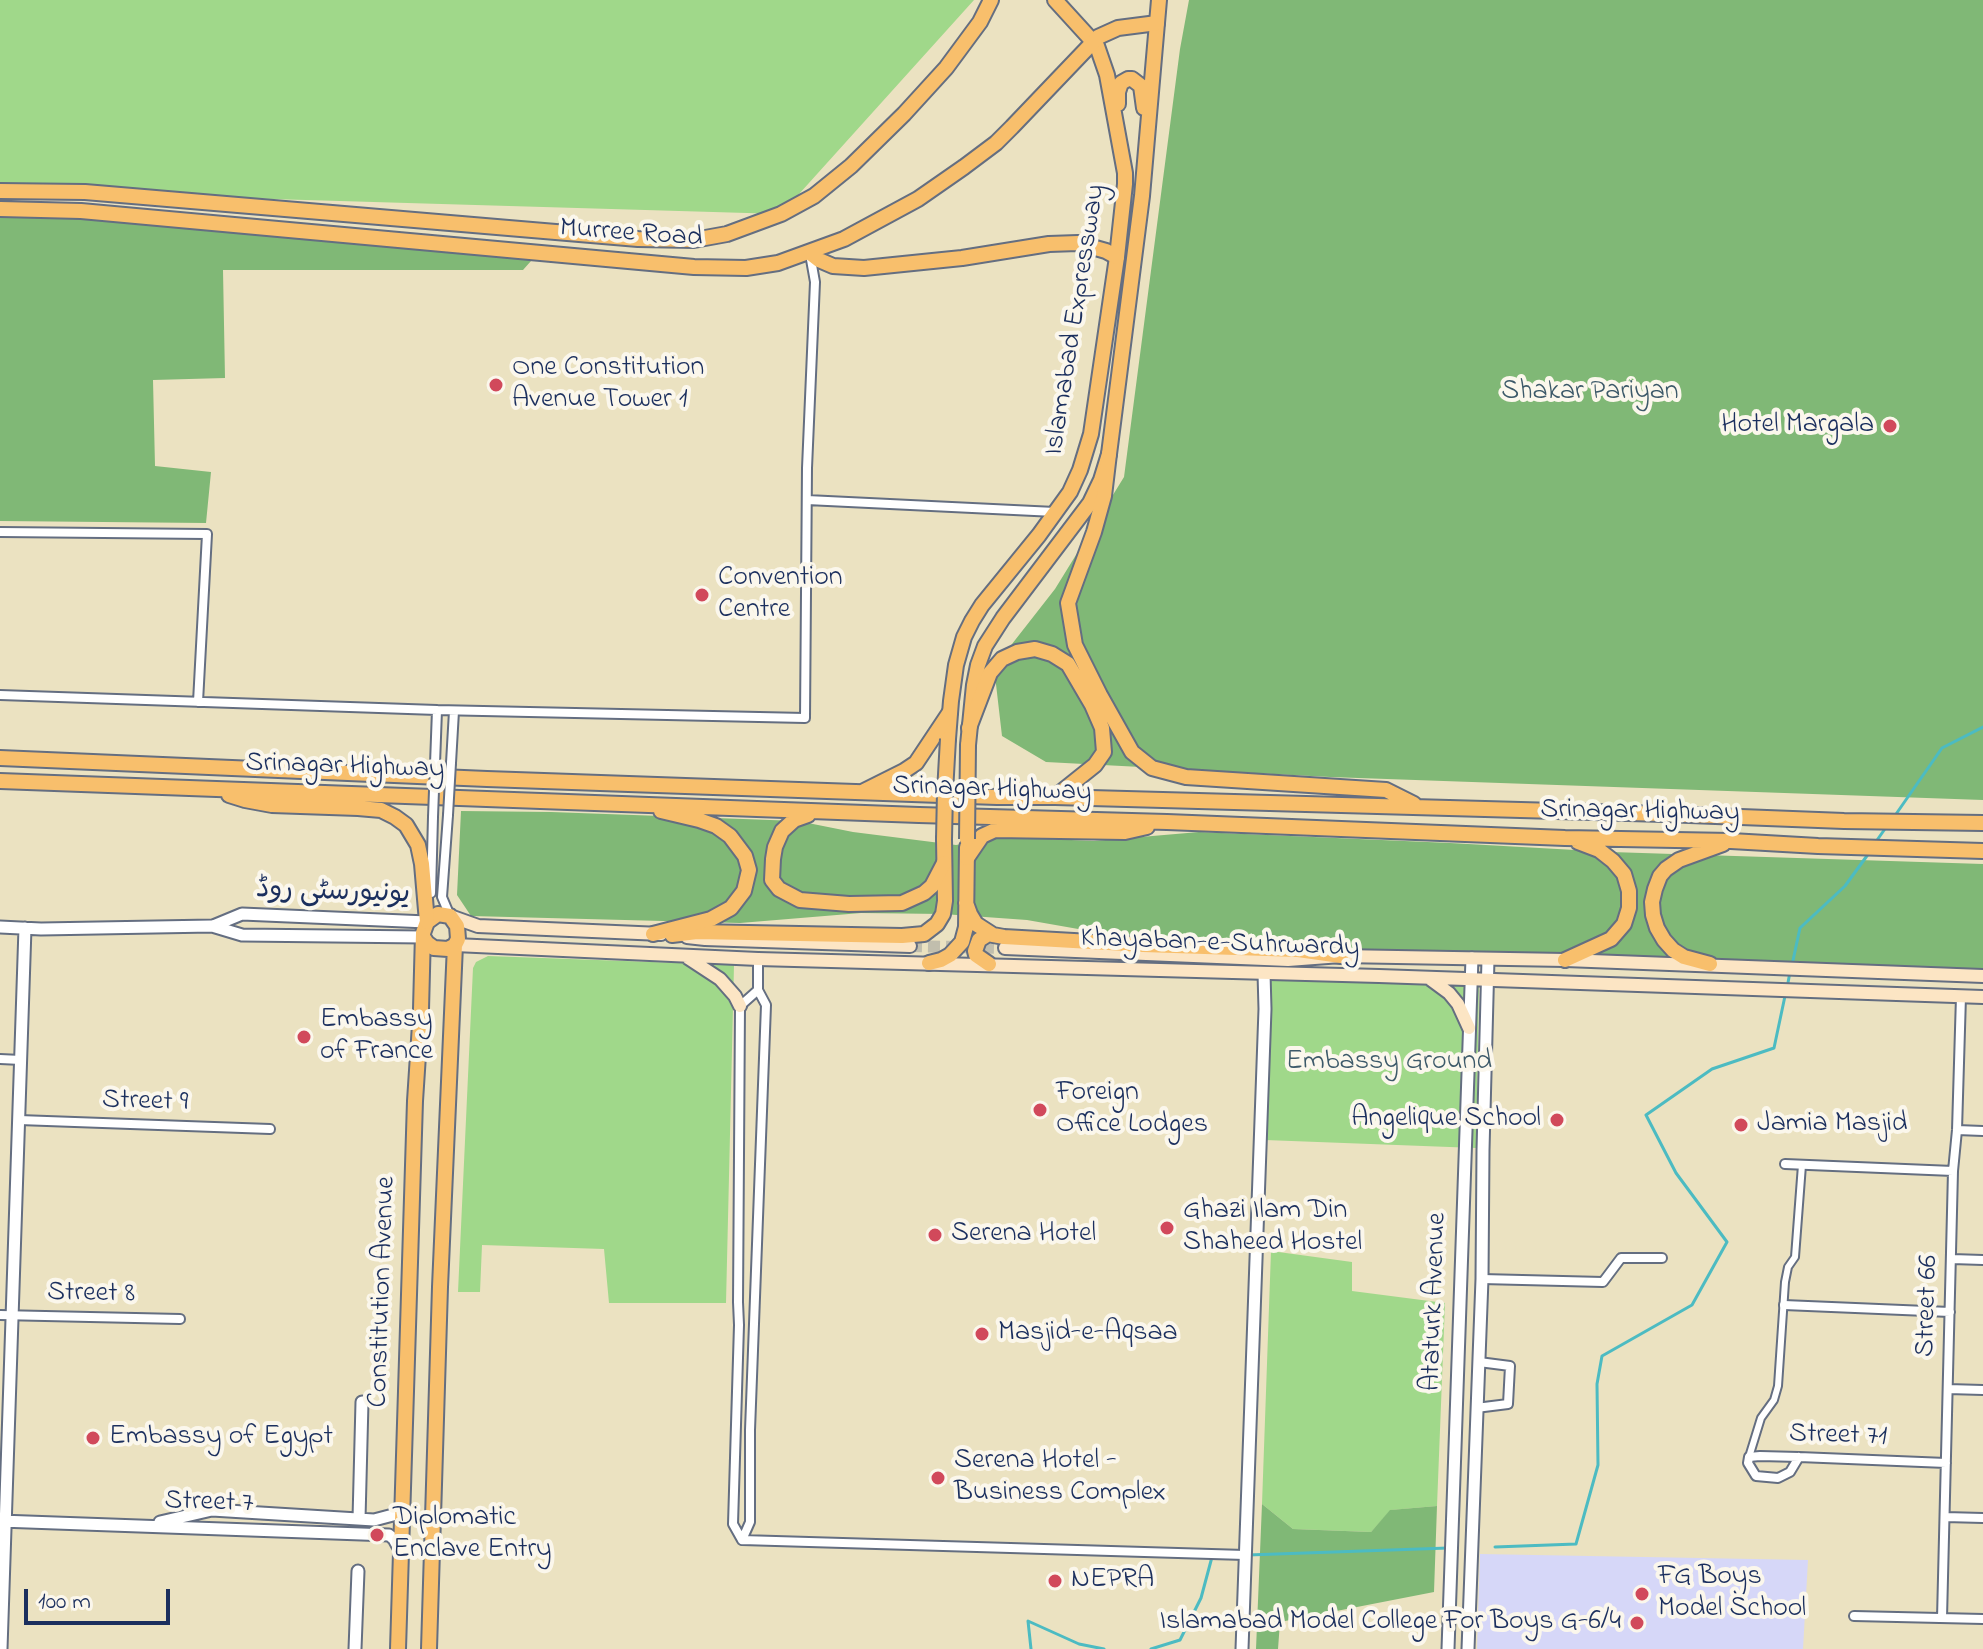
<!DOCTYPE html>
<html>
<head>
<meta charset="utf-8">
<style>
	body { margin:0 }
	#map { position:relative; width:1983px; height:1649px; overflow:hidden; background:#ebe2c1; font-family:"Indie Flower",sans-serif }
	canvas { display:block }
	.scale { position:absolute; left:24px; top:1589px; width:146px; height:36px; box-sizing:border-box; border:4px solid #1b2f5e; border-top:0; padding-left:10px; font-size:24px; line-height:28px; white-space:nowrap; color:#1b2f5e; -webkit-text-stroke:6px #fbf7ec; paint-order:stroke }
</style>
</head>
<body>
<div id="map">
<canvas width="1983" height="1649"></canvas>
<div class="scale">100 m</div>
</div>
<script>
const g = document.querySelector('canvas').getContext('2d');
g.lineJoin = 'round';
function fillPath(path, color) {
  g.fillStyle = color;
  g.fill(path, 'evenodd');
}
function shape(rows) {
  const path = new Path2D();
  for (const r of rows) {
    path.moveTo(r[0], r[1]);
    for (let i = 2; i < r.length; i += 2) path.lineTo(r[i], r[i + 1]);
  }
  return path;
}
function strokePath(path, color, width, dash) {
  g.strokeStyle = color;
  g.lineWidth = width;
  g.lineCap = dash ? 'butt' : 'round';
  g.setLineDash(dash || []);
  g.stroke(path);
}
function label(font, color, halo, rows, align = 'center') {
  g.font = font + ' "Indie Flower","Playpen Sans Arabic",sans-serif';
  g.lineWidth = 8;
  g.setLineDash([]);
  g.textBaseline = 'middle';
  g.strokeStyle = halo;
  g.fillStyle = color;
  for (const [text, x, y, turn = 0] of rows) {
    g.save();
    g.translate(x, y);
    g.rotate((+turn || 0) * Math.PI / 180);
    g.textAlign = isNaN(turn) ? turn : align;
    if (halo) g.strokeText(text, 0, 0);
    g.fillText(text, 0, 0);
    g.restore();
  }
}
const built = shape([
	[1480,1554,1808,1560,1803,1649,1477,1649]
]);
const green = shape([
	[0,0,974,0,781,214,0,191],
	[488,956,734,965,726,1303,609,1303,604,1249,482,1245,480,1292,458,1292,473,968,476,962],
	[1271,977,1479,986,1476,1148,1265,1140],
	[1271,1251,1352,1262,1352,1291,1445,1303,1437,1506,1391,1510,1371,1532,1293,1529,1262,1504]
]);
const forest = shape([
	[1189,0,1983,0,1983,800,1330,777,1046,762,1002,736,994,667,1055,589,1124,477,1180,49],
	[0,214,88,217,531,253,531,261,523,270,223,270,225,378,153,380,155,466,211,472,206,523,0,521],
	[461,811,551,812,798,821,853,832,956,845,1002,837,1094,841,1199,832,1450,843,1611,852,1983,864,1983,971,1713,960,1372,950,1101,933,1027,920,943,914,861,913,740,923,471,916,457,895],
	[1262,1504,1293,1529,1371,1532,1390,1510,1437,1506,1434,1592,1280,1622,1278,1649,1256,1649]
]);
const stream = shape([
	[1894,817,1942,748,1983,727],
	[1875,843,1887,826],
	[1792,965,1800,928,1845,886,1869,853],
	[1787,988,1790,972],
	[1495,1547,1576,1544,1598,1465,1597,1384,1602,1356,1692,1305,1727,1242,1676,1173,1646,1115,1712,1069,1774,1048,1785,996],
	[1248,1555,1448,1548],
	[1031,1649,1028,1621,1079,1644,1104,1649],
	[1151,1649,1180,1640,1201,1598,1212,1557]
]);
const secondaryTunnel = shape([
	[910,946,1005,948]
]);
const pedestrian = shape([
	[1749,1457,1761,1418,1774,1400,1778,1386,1785,1282,1788,1267,1795,1257,1802,1165]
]);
const minor = shape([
	[807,500,1055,512],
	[0,532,207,534,198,702],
	[0,695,437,710,805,718,807,468,815,282,810,254],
	[451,763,454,711],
	[435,764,437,710],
	[448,815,442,897,450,916],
	[431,893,433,817],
	[0,1059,21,1060],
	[19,1120,270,1129],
	[1957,1130,1983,1131],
	[1785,1164,1953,1171],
	[1952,1259,1983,1260],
	[1482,1279,1603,1282,1621,1258,1662,1258],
	[1784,1305,1950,1312],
	[0,1315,180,1319],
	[1948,1389,1983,1390],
	[1476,1408,1508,1404,1510,1366,1479,1362],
	[1799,1457,1790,1472,1778,1478,1756,1476,1748,1463,1749,1457,1760,1456,1799,1457,1946,1463],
	[1945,1517,1983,1518],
	[742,1540,750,1522,750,1430,766,1005,758,990,758,959],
	[742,1540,733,1524,739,1325,738,1302,740,1006,758,990],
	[742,1540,1245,1555],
	[1854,1616,1983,1619],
	[1942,1618,1953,1171,1957,1130,1961,996]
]);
const tertiary = shape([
	[213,926,242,914,427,922],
	[0,927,41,929,212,926,242,935,423,937],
	[359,1519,362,1402],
	[0,1521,389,1535,394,1539,400,1550],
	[160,1522,212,1510,374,1520,393,1515,403,1504],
	[1,1649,25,928],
	[355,1649,358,1571],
	[1242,1649,1265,1009,1264,973],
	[1448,1649,1472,958],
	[1468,1649,1482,1279,1483,1150,1488,959]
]);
const secondary = shape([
	[450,916,478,926,661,934],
	[687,937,705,939,910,946],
	[455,945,758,959,1379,976,1983,997],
	[1005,948,1288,960,1341,956,1565,960,1983,976],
	[688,958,720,979,735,996,740,1006],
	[1430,979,1449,993,1458,1004,1469,1028]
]);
const primary = shape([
	[1118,104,1118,92,1121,83,1128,79,1132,79,1141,86,1144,108],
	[948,739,951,701,956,665,964,637,972,621,982,605,1039,535,1070,492,1080,470,1091,434,1117,257,1125,184,1125,173,1107,75,1097,46,1055,0],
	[968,745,974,685,978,665,985,646,1003,618,1090,503,1101,480,1109,454,1142,196,1157,23],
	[966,903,970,914,976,924,993,935,1004,937,1143,945,1298,950,1341,956],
	[672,935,697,932,902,936,924,934,937,924,943,914,945,901,944,839],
	[929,963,941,960,950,955,962,942,966,927,967,847],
	[989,964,976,955,975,951,979,940,990,933],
	[398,1649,415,1101,421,1009,423,933,427,922,438,914,450,916,457,926,458,939,455,945,448,949,434,948,427,943,423,937],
	[429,1649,440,1287,455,945]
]);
const trunk = shape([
	[0,191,85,192,638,239,694,240,727,234,781,214,814,196,851,166,904,114,946,68,980,22,991,0],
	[0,209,81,211,694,267,746,268,778,263,844,239,918,199,964,167,996,143,1012,127,1098,37,1118,28,1157,23,1159,0],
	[810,253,819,260,833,266,864,268,962,258,1049,244,1078,243,1106,251,1117,257],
	[1109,454,1104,496,1094,532,1068,603,1075,645,1100,695,1132,752,1152,768,1186,777,1386,790,1414,804],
	[969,728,990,673,1002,659,1017,652,1035,649,1052,654,1068,664,1092,705,1102,728,1104,752,1095,765,1055,797],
	[0,758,487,779,997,797,1055,797,1664,814,1844,821,1983,823],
	[0,781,919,815,1167,822,1565,838,1731,841,1818,846,1983,851],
	[864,791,904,771,916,763,950,712],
	[229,795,245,800,272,805,358,808,381,810,395,817,406,825,418,845,422,864,427,922],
	[808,815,794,820,782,831,775,847,773,859,772,880,779,889,800,900,849,904,902,903,924,893,932,886,944,863],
	[967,858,982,836,995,830,1125,832,1147,827],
	[653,934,711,919,731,908,744,891,749,870,745,856,730,836,716,826,699,820,661,811],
	[1565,960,1611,939,1624,924,1629,908,1629,891,1624,874,1613,861,1599,850,1578,842],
	[1710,964,1684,957,1673,950,1664,940,1657,928,1653,915,1652,902,1655,889,1660,876,1666,869,1679,860,1723,844]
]);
const minorBridge = shape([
	[448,815,451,763],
	[433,817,435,764]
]);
const primaryBridge = shape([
	[944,839,945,792,948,739],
	[967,839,968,745]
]);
const markers = [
	[496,385,8,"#d1495b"],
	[1890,426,8,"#d1495b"],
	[702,595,8,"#d1495b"],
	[304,1037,8,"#d1495b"],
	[1040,1110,8,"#d1495b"],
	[1557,1120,8,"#d1495b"],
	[1741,1125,8,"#d1495b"],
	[1167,1228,8,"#d1495b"],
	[935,1235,8,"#d1495b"],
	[982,1334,8,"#d1495b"],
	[93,1438,8,"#d1495b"],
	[938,1478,8,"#d1495b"],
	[377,1535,8,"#d1495b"],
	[1055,1581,8,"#d1495b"],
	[1642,1594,8,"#d1495b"],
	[1637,1623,8,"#d1495b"]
];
const streetNames = [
	["Murree Road",631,235,4],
	["Islamabad Expressway",1077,320,-81],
	["Srinagar Highway",345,768,2],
	["Srinagar Highway",992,791,2],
	["Srinagar Highway",1640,813,1],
	["یونیورسٹی روڈ",333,894,2],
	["Khayaban-e-Suhrwardy",1220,945,2],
	["Street 9",145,1103,2],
	["Constitution Avenue",384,1292,-88],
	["Street 8",91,1295,1],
	["Ataturk Avenue",1436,1302,-88],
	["Street 66",1929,1306,-88],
	["Street 71",1838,1437,2],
	["Street 7",209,1504,2]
];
const poiNames = [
	["One Constitution",512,369],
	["Avenue Tower 1",512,401],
	["Hotel Margala",1874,426,"right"],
	["Convention",718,579],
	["Centre",718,611],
	["Embassy",320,1021],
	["of France",320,1053],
	["Foreign",1056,1094],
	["Office Lodges",1056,1126],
	["Angelique School",1541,1120,"right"],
	["Jamia Masjid",1757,1125],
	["Ghazi Ilam Din",1183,1212],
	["Shaheed Hostel",1183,1244],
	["Serena Hotel",951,1235],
	["Masjid-e-Aqsaa",998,1334],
	["Embassy of Egypt",109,1438],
	["Serena Hotel -",954,1462],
	["Business Complex",954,1494],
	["Diplomatic",393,1519],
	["Enclave Entry",393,1551],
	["FG Boys",1658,1578],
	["Model School",1658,1610],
	["NEPRA",1071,1581],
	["Islamabad Model College For Boys G-6/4",1621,1623,"right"]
];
const parkNames = [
	["Shakar Pariyan",1590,393],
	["Embassy Ground",1389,1063]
];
fillPath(built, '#d6d7f8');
fillPath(green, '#a0d88a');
fillPath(forest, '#80b876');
strokePath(stream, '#4cbbc2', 3);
strokePath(secondaryTunnel, '#c1bead', 12, [12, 6]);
strokePath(pedestrian, '#646e81', 10);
strokePath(minor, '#646e81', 12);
strokePath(tertiary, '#646e81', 15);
strokePath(secondary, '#646e81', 16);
strokePath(primary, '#646e81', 18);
strokePath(trunk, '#646e81', 18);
strokePath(pedestrian, '#fff', 6);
strokePath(minor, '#fff', 8);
strokePath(tertiary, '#fff', 11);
strokePath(secondary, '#fce5c4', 12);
strokePath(primary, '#f8bf6c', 14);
strokePath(trunk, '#f8bf6c', 14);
strokePath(minorBridge, '#646e81', 12, []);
strokePath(primaryBridge, '#646e81', 18, []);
strokePath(minorBridge, '#fff', 8);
strokePath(primaryBridge, '#f8bf6c', 14);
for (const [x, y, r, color] of markers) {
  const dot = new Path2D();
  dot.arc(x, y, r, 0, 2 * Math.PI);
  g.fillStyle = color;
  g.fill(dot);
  strokePath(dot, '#fbf7ec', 3);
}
label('28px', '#1b2f5e', '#fbf7ec', streetNames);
label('28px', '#1b2f5e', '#fbf7ec', poiNames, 'left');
label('28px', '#3c5969', '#fbf7ec', parkNames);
</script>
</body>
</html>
